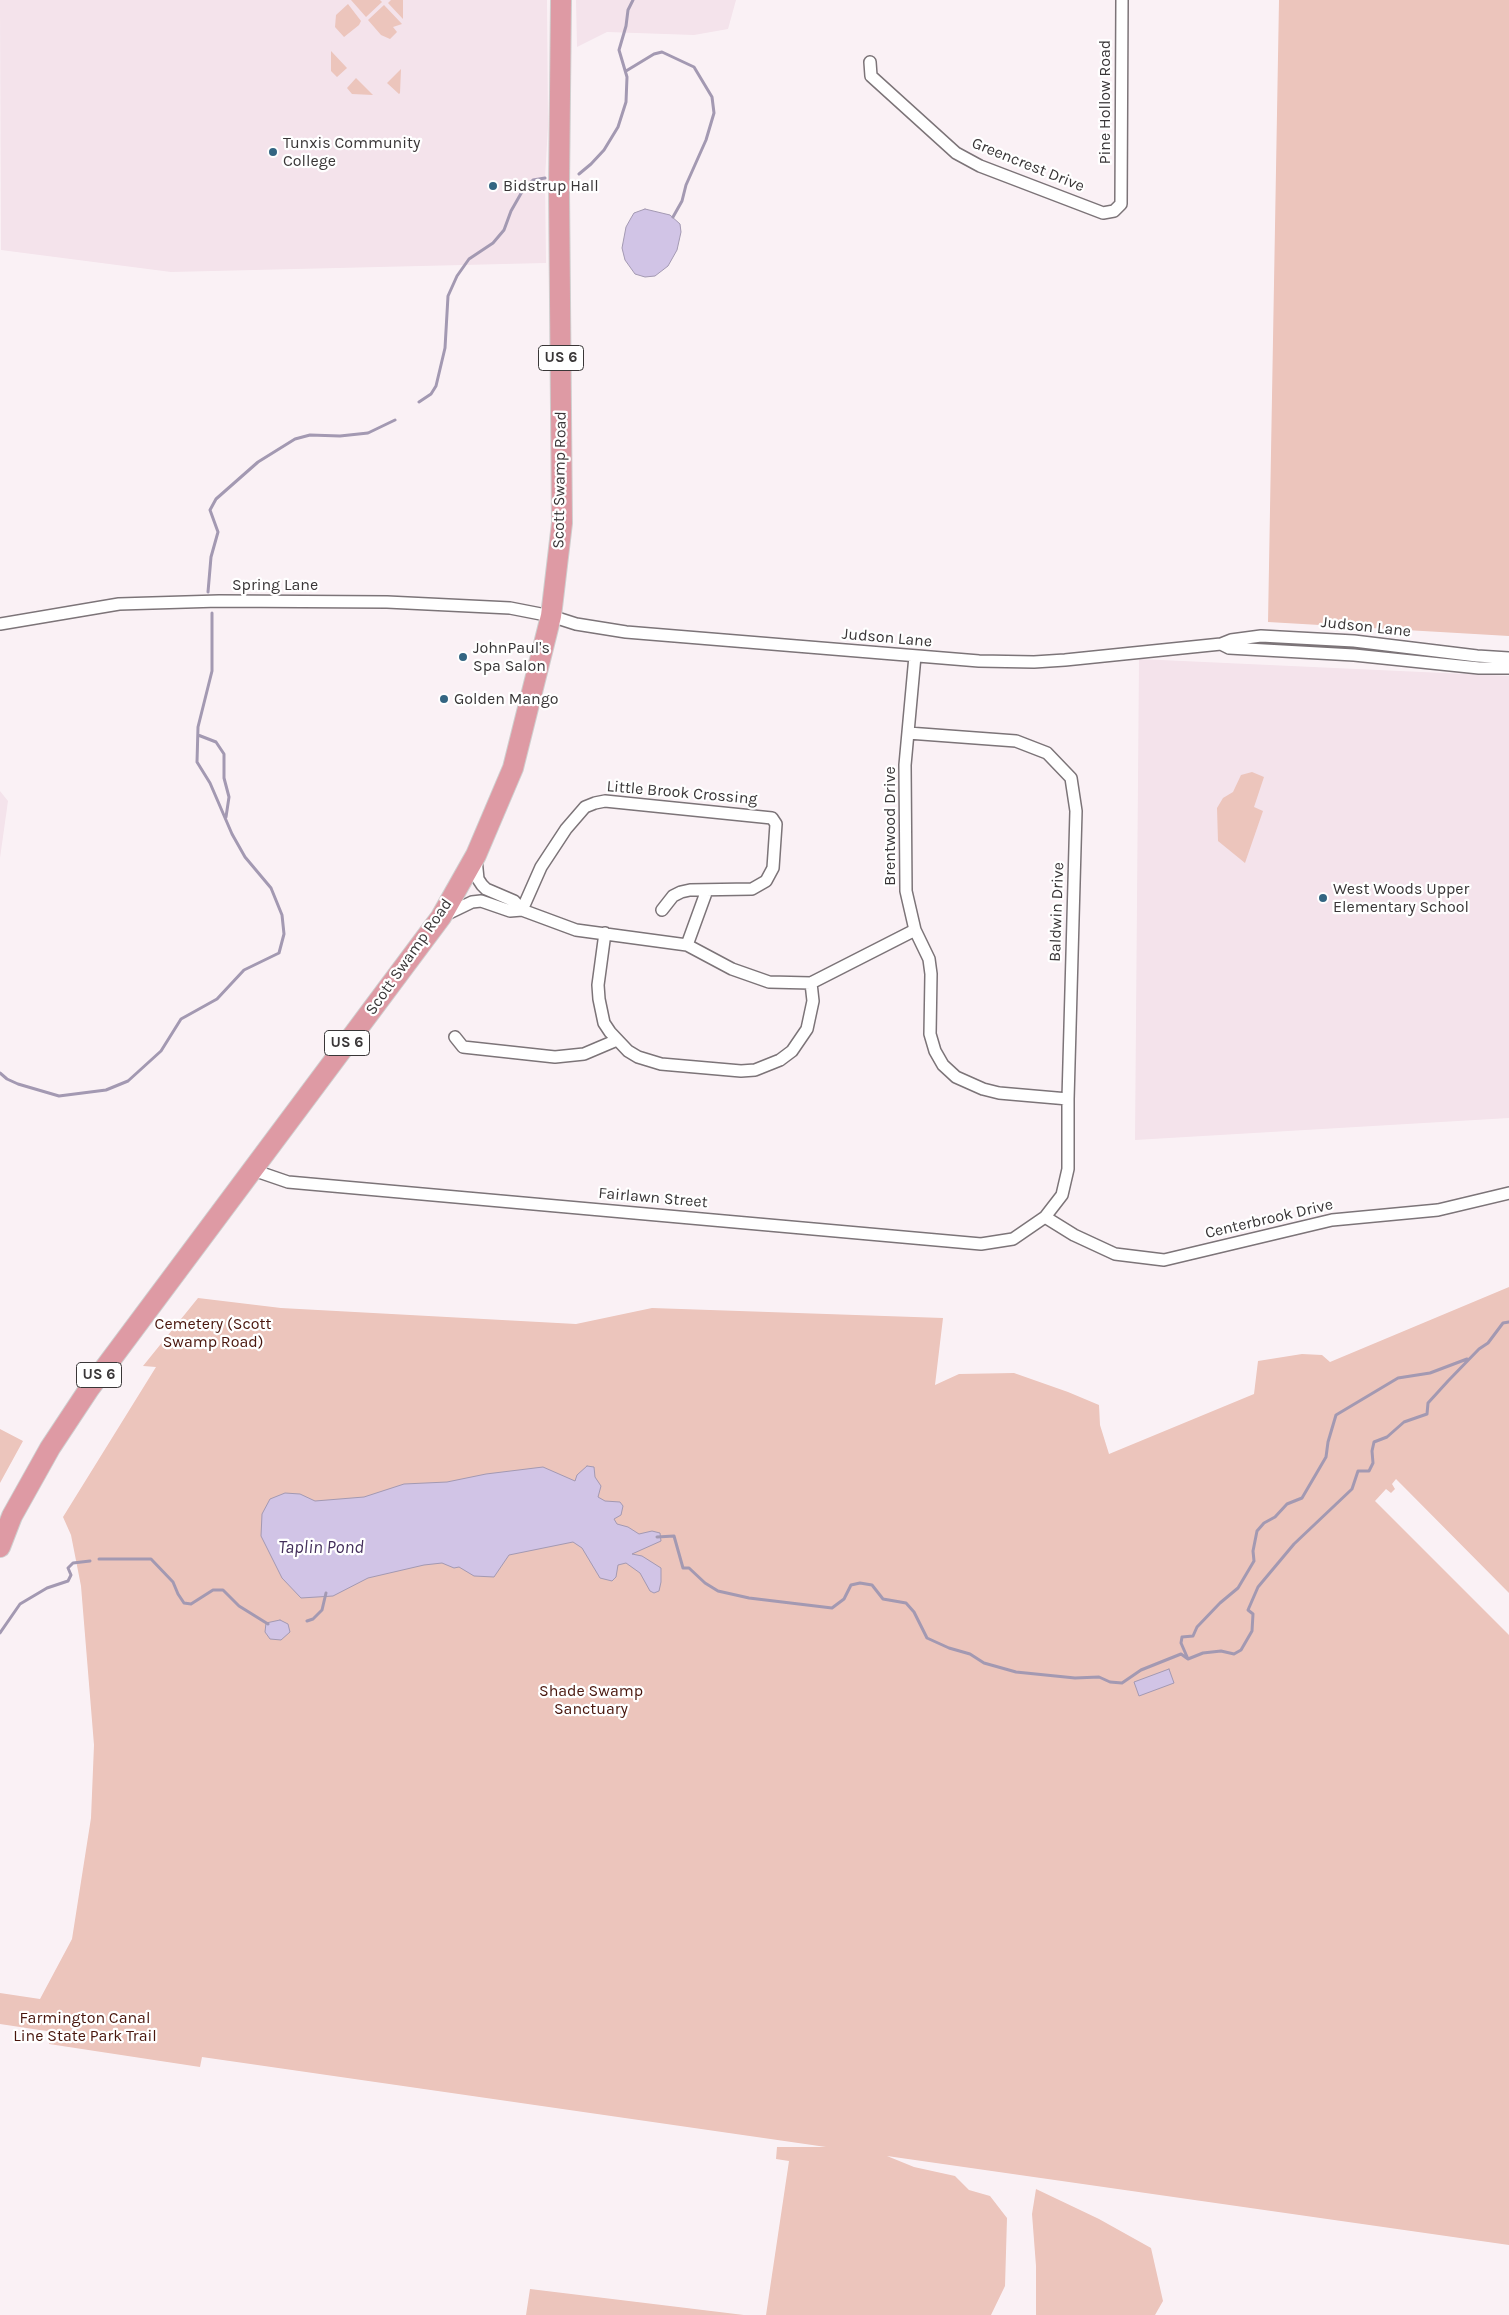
<!DOCTYPE html>
<html>
<head>
<meta charset="utf-8">
<style>
	body { margin:0 }
	canvas { display:block; background:#faf1f5 }
</style>
</head>
<body>
<canvas width="1509" height="2315"></canvas>
<script>
const g = document.querySelector('canvas').getContext('2d');
g.lineJoin = 'round';
function fillPath(path, color) {
  g.fillStyle = color;
  g.fill(path, 'evenodd');
}
function shape(rows) {
  const path = new Path2D();
  for (const r of rows) {
    path.moveTo(r[0], r[1]);
    for (let i = 2; i < r.length; i += 2) path.lineTo(r[i], r[i + 1]);
  }
  return path;
}
function strokePath(path, color, width, dash) {
  g.strokeStyle = color;
  g.lineWidth = width;
  g.lineCap = dash ? 'butt' : 'round';
  g.setLineDash(dash || []);
  g.stroke(path);
}
function label(font, color, halo, rows, align = 'center') {
  g.font = font + ' Karla,sans-serif';
  g.lineWidth = 4.5;
  g.setLineDash([]);
  g.textBaseline = 'middle';
  g.strokeStyle = halo;
  g.fillStyle = color;
  for (const [text, x, y, turn = 0] of rows) {
    g.save();
    g.translate(x, y);
    g.rotate((+turn || 0) * Math.PI / 180);
    g.textAlign = isNaN(turn) ? turn : align;
    if (halo) g.strokeText(text, 0, 0);
    g.fillText(text, 0, 0);
    g.restore();
  }
}
const built = shape([
	[0,0,547,0,548,126,545,178,546,263,171,272,1,250],
	[576,0,736,0,728,29,694,35,607,32,577,47],
	[1139,659,1509,676,1509,1118,1135,1140],
	[0,791,8,801,0,858]
]);
const green = shape([
	[351,0,380,0,382,2,366,17],
	[391,0,403,0,403,19,388,3],
	[1279,0,1509,0,1509,636,1268,622],
	[348,4,361,21,359,25,344,37,335,27,336,15],
	[384,5,402,24,393,27,397,32,390,39,381,35,368,20],
	[331,51,347,68,337,77,331,71],
	[401,69,400,93,399,94,387,83],
	[356,78,373,95,352,94,347,88],
	[1252,772,1264,777,1254,807,1263,811,1245,863,1218,841,1217,808,1223,798,1233,792,1241,775],
	[1509,1287,1509,1593,1396,1479,1392,1484,1395,1489,1391,1493,1386,1489,1375,1501,1509,1635,1509,2245,887,2156,914,2167,955,2176,969,2190,990,2196,1007,2218,1005,2286,991,2315,766,2315,789,2161,776,2159,777,2147,826,2147,202,2057,200,2067,49,2044,53,2032,0,2024,0,1993,40,1999,72,1939,91,1818,94,1745,81,1586,71,1535,63,1517,156,1367,143,1366,198,1298,281,1308,576,1324,652,1308,943,1318,935,1385,959,1374,1014,1373,1068,1392,1099,1405,1100,1425,1109,1454,1254,1394,1258,1361,1302,1354,1322,1355,1330,1362],
	[0,1429,23,1441,0,1483],
	[1036,2189,1099,2219,1151,2248,1163,2301,1155,2315,1036,2315,1036,2266,1032,2214],
	[530,2289,744,2315,526,2315]
]);
const water = shape([
	[645,209,670,215,680,224,681,232,677,250,668,266,655,276,645,277,635,274,625,260,622,248,626,227,631,218,634,213,645,209],
	[587,1466,594,1467,595,1477,601,1486,598,1497,605,1501,620,1502,623,1506,621,1515,614,1519,617,1524,628,1527,639,1534,652,1531,660,1533,661,1541,632,1554,642,1556,661,1568,661,1582,659,1591,654,1593,650,1591,640,1573,626,1563,618,1565,616,1577,612,1581,600,1578,582,1548,573,1542,509,1555,494,1577,474,1576,459,1567,454,1568,442,1563,424,1565,368,1578,333,1596,301,1598,282,1578,261,1536,262,1514,270,1499,285,1493,300,1494,315,1501,364,1497,404,1484,447,1482,486,1474,543,1467,575,1481,577,1475,587,1466],
	[280,1620,288,1624,290,1632,281,1640,270,1639,265,1632,266,1623,280,1620],
	[1169,1669,1174,1683,1139,1696,1134,1682,1169,1669]
]);
const stream = shape([
	[626,71,654,54,662,52,694,67,712,97,714,113,706,140,686,185,682,201,673,217],
	[579,174,591,164,604,150,618,127,626,102,627,77,619,50,626,26,628,10,633,0],
	[419,402,431,394,436,386,445,348,448,296,457,276,469,259,493,243,504,230,511,211,523,190,533,180,545,178],
	[208,592,211,557,218,532,210,510,216,499,258,462,295,439,310,435,340,436,368,433,395,420],
	[198,735,216,742,224,754,224,778,229,797,226,817],
	[0,1073,7,1079,18,1084,59,1096,106,1090,128,1081,161,1051,181,1019,217,999,244,970,279,953,284,934,282,915,271,888,245,857,232,834,210,783,197,762,198,727,212,671,212,613],
	[657,1537,674,1536,683,1568,689,1568,705,1583,718,1591,749,1598,832,1608,844,1599,851,1585,860,1583,872,1585,883,1599,906,1603,914,1612,927,1638,949,1648,970,1654,984,1663,1016,1672,1075,1678,1099,1677,1110,1682,1122,1683,1141,1670,1181,1654,1188,1659,1203,1653,1221,1651,1234,1654,1241,1650,1252,1631,1253,1614,1248,1610,1258,1587,1294,1544,1352,1489,1358,1471,1369,1471,1373,1463,1372,1451,1374,1442,1387,1437,1404,1422,1427,1414,1428,1403,1448,1381,1479,1349,1488,1343,1503,1323,1509,1322],
	[99,1559,151,1559,173,1582,178,1594,184,1603,191,1604,213,1590,223,1590,239,1606,268,1624],
	[307,1621,313,1619,322,1610,326,1593],
	[0,1633,20,1604,47,1588,68,1581,71,1575,68,1568,73,1563,90,1561],
	[1188,1659,1181,1643,1182,1637,1193,1636,1197,1627,1220,1603,1238,1588,1254,1561,1253,1551,1257,1531,1264,1523,1275,1517,1287,1504,1302,1498,1326,1457,1328,1442,1336,1415,1398,1378,1430,1373,1467,1359]
]);
const minor = shape([
	[870,62,871,76,956,153,980,166,1103,213,1114,211,1121,204,1122,0],
	[0,624,119,604,219,601,387,602,510,608,551,616,576,624,626,632,979,661,1034,662,1065,660,1221,644,1231,640,1261,636,1354,641,1477,656,1509,658],
	[1221,644,1229,648,1354,655,1479,668,1509,668],
	[915,656,905,765,906,891,915,930,929,959,931,974,930,1034,935,1051,943,1065,956,1077,983,1089,999,1093,1068,1099],
	[476,859,478,879,482,885,486,889,514,901,522,910],
	[522,910,541,867,566,829,585,807,595,803,605,801,772,818,776,824,773,868,766,881,752,889,690,890,681,892,673,896,662,910],
	[443,916,472,902,481,901,510,911,522,910,576,930,687,945,732,969,769,982,811,983,915,930],
	[605,933,598,985,599,999,604,1023,610,1032,628,1051,638,1057,661,1064,741,1071,755,1070,780,1060,792,1051,807,1029,813,1001,811,983],
	[687,945,707,890],
	[455,1037,463,1047,555,1057,584,1054,617,1040],
	[253,1170,288,1182,981,1244,1013,1239,1045,1217,1062,1195,1068,1169,1068,1099,1076,811,1071,778,1047,753,1016,741,908,733],
	[1045,1217,1074,1235,1115,1254,1164,1260,1332,1220,1438,1210,1509,1193]
]);
const trunk = shape([
	[0,1547,12,1516,50,1448,89,1389,441,917,476,855,513,768,551,616,562,523,559,188,561,0]
]);
const markers = [
	[273,152,5,"#336582"],
	[493,186,5,"#336582"],
	[463,657,5,"#336582"],
	[444,699,5,"#336582"],
	[1323,898,5,"#336582"]
];
const shields = [
	[561,358,45],
	[347,1043,45],
	[99,1375,45]
];
const shieldNames = [
	["US 6",561,358],
	["US 6",347,1043],
	["US 6",99,1375]
];
const streetNames = [
	["Pine Hollow Road",1105,102,-90],
	["Greencrest Drive",1028,165,22],
	["Scott Swamp Road",560,480,-89],
	["Spring Lane",275,585],
	["Judson Lane",1366,627,6],
	["Judson Lane",887,638,5],
	["Little Brook Crossing",682,793,5],
	["Brentwood Drive",890,826,-90],
	["Baldwin Drive",1057,912,-88],
	["Scott Swamp Road",409,957,-55],
	["Fairlawn Street",653,1198,5],
	["Centerbrook Drive",1269,1219,-13]
];
const poiNames = [
	["Tunxis Community",283,143],
	["College",283,161],
	["Bidstrup Hall",503,186],
	["JohnPaul's",473,648],
	["Spa Salon",473,666],
	["Golden Mango",454,699],
	["West Woods Upper",1333,889],
	["Elementary School",1333,907]
];
const parkNames = [
	["Cemetery (Scott",213,1324],
	["Swamp Road)",213,1342],
	["Shade Swamp",591,1691],
	["Sanctuary",591,1709],
	["Farmington Canal",85,2018],
	["Line State Park Trail",85,2036]
];
const waterNames = [
	["Taplin Pond",321,1548]
];
fillPath(built, '#f4e3eb');
fillPath(green, '#ecc5bc');
fillPath(water, '#d1c4e6');
strokePath(water, '#a399b2', 1);
strokePath(stream, '#a399b2', 3);
strokePath(minor, '#7c7478', 14);
strokePath(trunk, '#cfcfcf', 22);
strokePath(minor, '#fff', 11);
strokePath(trunk, '#de9aa4', 20);
for (const [x, y, r, color] of markers) {
  const dot = new Path2D();
  dot.arc(x, y, r, 0, 2 * Math.PI);
  g.fillStyle = color;
  g.fill(dot);
  strokePath(dot, '#fff', 2);
}
for (const [x, y, w] of shields) {
  const box = new Path2D();
  box.roundRect(x - w / 2, y - 12.5, w, 25, 4);
  g.fillStyle = '#fff';
  g.fill(box);
  strokePath(box, '#393637', 1);
}
label('bold 15px', '#393637', null, shieldNames);
label('16px', '#393637', '#fff', streetNames);
label('16px', '#393637', '#fff', poiNames, 'left');
label('16px', '#49160d', '#fff', parkNames);
label('italic 18px', '#432e5b', '#fff', waterNames);
</script>
</body>
</html>
